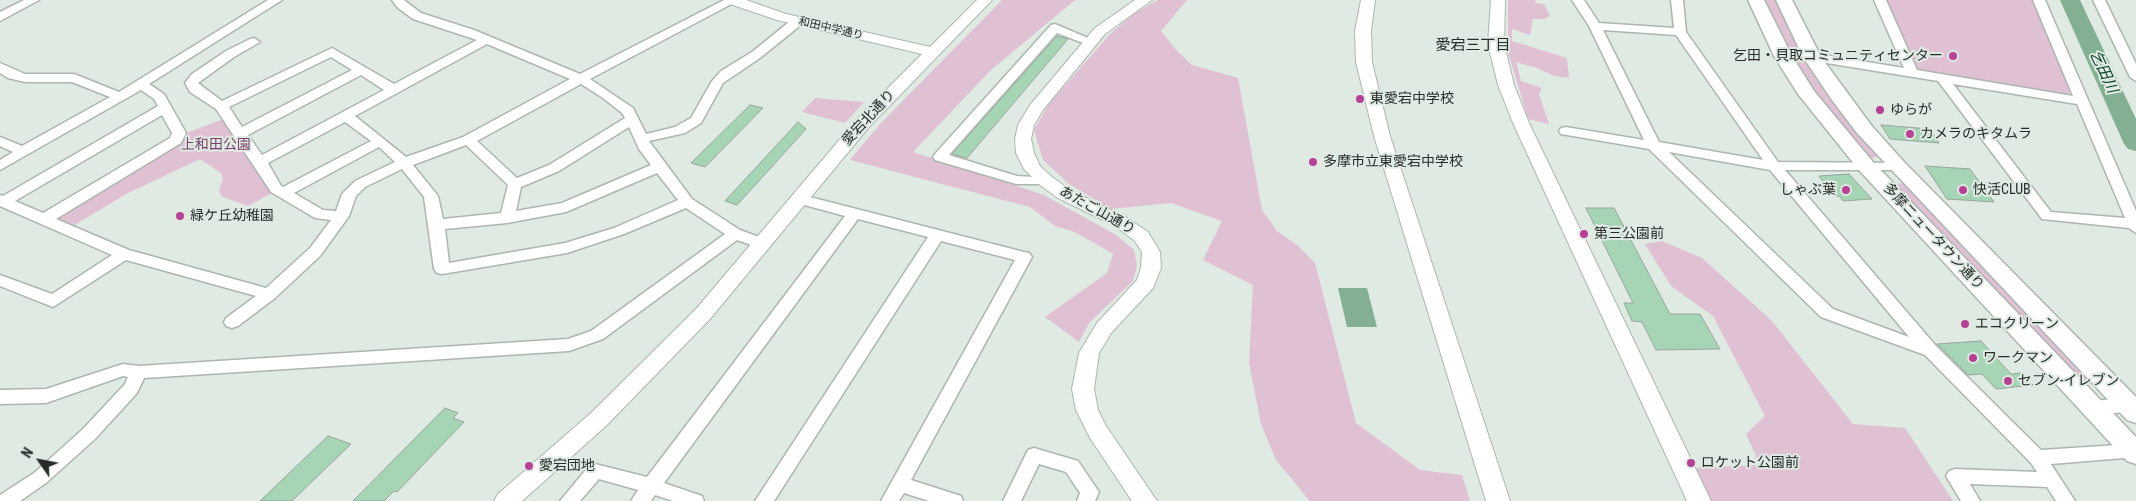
<!DOCTYPE html>
<html>
<head>
<meta charset="utf-8">
<style>
	body { margin:0 }
	#map { position:relative; width:2136px; height:501px; overflow:hidden; background:#dfeae3; font-family:"Roboto Condensed",sans-serif }
	canvas { display:block }
	.north { position:absolute; left:15px; top:436px; width:50px; height:50px; -webkit-text-stroke:4px #dfeae3; paint-order:stroke; rotate:303deg; font-size:14px; font-weight:700; line-height:20px; text-align:center; color:#282c29 }
	.north::after { content:''; display:block; margin:auto; width:18px; height:22px; background:#282c29; clip-path:polygon(50% 0,100% 100%,50% 72%,0 100%) }
</style>
</head>
<body>
<div id="map">
<canvas width="2136" height="501"></canvas>
<div class="north">N</div>
</div>
<script>
const g = document.querySelector('canvas').getContext('2d');
g.lineJoin = 'round';
function fillPath(path, color) {
  g.fillStyle = color;
  g.fill(path, 'evenodd');
}
function shape(rows) {
  const path = new Path2D();
  for (const r of rows) {
    path.moveTo(r[0], r[1]);
    for (let i = 2; i < r.length; i += 2) path.lineTo(r[i], r[i + 1]);
  }
  return path;
}
function strokePath(path, color, width, dash) {
  g.strokeStyle = color;
  g.lineWidth = width;
  g.lineCap = dash ? 'butt' : 'round';
  g.setLineDash(dash || []);
  g.stroke(path);
}
function label(font, color, halo, rows, align = 'center') {
  g.font = font + ' "Roboto Condensed","Noto Sans JP",sans-serif';
  g.lineWidth = 4;
  g.setLineDash([]);
  g.textBaseline = 'middle';
  g.strokeStyle = halo;
  g.fillStyle = color;
  for (const [text, x, y, turn = 0] of rows) {
    g.save();
    g.translate(x, y);
    g.rotate((+turn || 0) * Math.PI / 180);
    g.textAlign = isNaN(turn) ? turn : align;
    if (halo) g.strokeText(text, 0, 0);
    g.fillText(text, 0, 0);
    g.restore();
  }
}
const green = shape([
	[1002,0,1075,0,991,70,913,152,1044,195,1116,235,1134,250,1137,265,1133,281,1089,323,1079,342,1045,317,1107,273,1113,254,1075,232,1055,226,1030,207,850,160,880,124],
	[1158,0,1187,0,1161,31,1177,51,1192,65,1238,78,1262,210,1277,231,1297,245,1315,263,1356,423,1420,470,1462,475,1470,501,1310,501,1276,460,1261,424,1249,363,1253,285,1203,260,1222,221,1171,203,1111,209,1069,184,1043,160,1034,130,1049,104,1110,34,1135,13],
	[1508,0,1535,0,1536,3,1544,4,1550,16,1545,19,1533,19,1530,35,1512,29,1512,41,1567,58,1569,78,1554,76,1537,68,1516,62,1521,81,1542,88,1539,94,1549,124,1528,119,1508,52],
	[1764,0,1778,0,1879,154,1879,157,1870,158,1865,155,1815,95,1790,56],
	[1883,0,2036,0,2074,91,2065,95,1924,72,1914,67],
	[815,98,864,102,845,123,802,112],
	[221,120,226,120,239,145,272,193,248,206,221,196,219,190,223,179,221,173,200,159,126,194,73,226,57,219,59,215,188,136,187,134,189,132],
	[1906,183,2095,380,2078,382,1891,184],
	[1662,241,1702,258,1772,321,1853,424,1905,428,1953,501,1711,501,1696,468,1760,465,1746,434,1765,416,1713,316,1671,286,1645,244]
]);
const water = shape([
	[1338,288,1367,288,1377,327,1347,327]
]);
const river = shape([
	[2060,0,2080,0,2136,119,2136,151,2128,149,2124,144,2060,0]
]);
const building = shape([
	[1057,36,1068,39,967,158,952,154,1057,36],
	[750,105,763,108,705,167,691,163,750,105],
	[798,122,806,129,737,205,725,201,798,122],
	[1881,125,1930,129,1939,143,1890,139,1881,125],
	[1925,166,1970,169,1994,202,1947,199,1925,166],
	[1849,174,1872,199,1843,201,1839,196,1834,196,1819,176,1849,174],
	[1586,208,1614,208,1670,314,1700,314,1720,349,1656,350,1642,322,1632,321,1624,303,1633,303,1586,208],
	[1981,341,2011,374,2021,373,2033,385,1996,389,1982,374,1968,375,1937,344,1981,341],
	[445,408,458,413,453,418,464,422,397,492,394,491,384,501,353,501,445,408],
	[328,436,351,444,292,501,260,501,328,436]
]);
const minor = shape([
	[24,0,39,0,0,21,0,12,24,0],
	[268,0,282,0,149,84,164,94,186,133,181,143,56,219,129,250,266,288,310,248,331,220,315,218,271,192,216,109,190,92,185,83,192,74,226,51,250,39,254,38,260,42,234,57,198,83,222,101,332,48,394,84,477,40,413,19,398,8,392,0,404,0,421,13,474,30,580,74,724,0,739,0,590,79,633,108,646,134,675,127,691,118,712,81,721,71,752,52,794,18,802,18,802,24,760,58,723,83,701,123,685,133,649,141,692,199,740,230,767,240,769,244,762,249,737,240,603,339,569,351,144,378,137,393,95,439,46,483,20,501,0,501,0,495,34,473,83,429,125,384,128,377,123,376,46,403,0,404,0,390,46,389,123,364,139,366,568,339,591,331,725,234,686,208,624,234,567,253,442,274,437,273,434,269,424,197,402,169,365,187,356,196,349,216,320,256,275,298,238,326,232,328,226,326,224,322,226,318,256,296,126,260,53,307,0,286,0,275,52,294,112,255,0,206,0,195,3,196,158,106,154,99,141,90,0,170,0,160,13,152,0,146,0,137,22,146,110,97,72,82,25,82,8,78,0,73,0,63,25,74,74,74,119,92,268,0],
	[487,44,570,79,463,137,406,157,355,116,487,44],
	[331,57,352,70,242,127,229,107,331,57],
	[361,75,384,90,262,155,248,135,361,75],
	[581,84,603,98,622,113,625,118,549,165,517,178,477,141,581,84],
	[162,115,172,133,170,138,43,213,15,201,162,115],
	[345,122,371,141,283,187,281,186,268,163,345,122],
	[629,127,639,149,651,165,562,203,516,211,521,187,559,171,629,127],
	[466,145,508,185,501,213,443,219,438,196,413,165,466,145],
	[379,147,395,162,355,181,342,194,336,211,323,210,294,193,379,147],
	[657,173,678,200,614,228,565,243,449,263,445,229,507,223,566,212,657,173],
	[1572,0,1584,0,1599,23,1674,28,1671,0,1683,0,1686,32,1778,162,1902,163,1904,166,1897,170,1785,170,1936,346,2041,450,2133,444,2136,445,2136,457,2051,464,2075,501,2056,501,2047,487,1970,484,1980,501,1961,501,1946,476,1949,471,1955,469,2037,472,2031,463,1925,355,1821,317,1649,149,1561,134,1559,131,1561,128,1566,127,1644,140,1589,26,1572,0],
	[1603,30,1676,35,1763,160,1659,142,1603,30],
	[1669,152,1770,170,1909,337,1833,309,1669,152],
	[1874,0,1886,0,1917,70,2073,96,2033,0,2045,0,2136,211,2136,233,2129,228,2042,219,1938,81,1808,60,1806,57,1808,54,1812,53,1904,68,1874,0],
	[1953,84,2077,104,2125,218,2051,212,1953,84],
	[2093,0,2105,0,2136,64,2136,81,2130,77,2093,0],
	[1055,24,1097,42,1091,46,1057,33,949,155,1017,176,1051,178,1053,181,1051,184,1016,184,935,160,933,157,935,154,1051,25,1055,24],
	[798,194,1024,252,1029,253,1032,257,911,480,961,496,963,501,929,501,904,493,899,501,881,501,1015,260,941,241,774,501,755,501,928,237,858,219,664,483,702,496,704,501,673,501,655,495,651,501,631,501,638,490,599,479,580,501,560,501,589,466,595,464,647,477,845,216,793,202,791,199,798,194],
	[2136,397,2136,411,2093,415,2087,413,2084,408,2087,403,2093,401,2136,397],
	[1034,448,1078,461,1099,492,1095,501,1077,501,1080,493,1066,472,1039,464,1021,501,1003,501,1028,450,1034,448]
]);
const tertiary = shape([
	[725,0,746,0,786,14,930,47,977,0,992,0,869,127,710,319,607,425,522,501,494,501,498,494,591,413,696,309,857,119,922,54,777,20,727,3,725,0],
	[1135,0,1152,0,1105,34,1043,110,1034,125,1031,139,1034,153,1040,166,1052,177,1070,190,1127,218,1148,232,1160,252,1161,268,1153,288,1111,333,1099,353,1094,389,1098,410,1106,426,1157,501,1132,501,1090,438,1076,410,1072,389,1079,353,1097,323,1137,280,1141,268,1142,252,1134,240,1115,226,1058,198,1040,185,1024,169,1016,153,1015,139,1018,125,1030,105,1095,28,1135,0],
	[1361,0,1375,0,1371,31,1372,62,1390,136,1510,501,1486,501,1374,136,1356,62,1355,31,1361,0],
	[1491,0,1505,0,1504,44,1514,85,1529,123,1711,501,1687,501,1513,123,1498,85,1488,44,1491,0]
]);
const secondary = shape([
	[1748,0,1764,0,1792,56,1814,91,1873,162,2136,437,2136,464,2127,461,1859,170,1798,94,1774,56,1748,0],
	[1776,0,1792,0,1821,57,1871,125,1904,162,2136,397,2136,423,2127,420,1857,133,1832,100,1803,57,1776,0]
]);
const markers = [
	[1953,56,5,"#b84095"],
	[1360,99,5,"#b84095"],
	[1880,110,5,"#b84095"],
	[1910,134,5,"#b84095"],
	[1313,162,5,"#b84095"],
	[1846,190,5,"#b84095"],
	[1963,190,5,"#b84095"],
	[180,216,5,"#b84095"],
	[1584,234,5,"#b84095"],
	[1965,324,5,"#b84095"],
	[1973,358,5,"#b84095"],
	[2008,381,5,"#b84095"],
	[1691,463,5,"#b84095"],
	[529,466,5,"#b84095"]
];
const farStreetnames = [
	["和田中学通り",831,29,13]
];
const poiNames = [
	["乞田・貝取コミュニティセンター",1943,56,"right"],
	["東愛宕中学校",1370,99],
	["ゆらが",1890,110],
	["カメラのキタムラ",1920,134],
	["多摩市立東愛宕中学校",1323,162],
	["しゃぶ葉",1836,190,"right"],
	["快活CLUB",1973,190],
	["緑ケ丘幼稚園",190,216],
	["第三公園前",1594,234],
	["エコクリーン",1975,324],
	["ワークマン",1983,358],
	["セブン-イレブン",2018,381],
	["ロケット公園前",1701,463],
	["愛宕団地",539,466]
];
const streetNames = [
	["愛宕北通り",869,118,-47],
	["あたご山通り",1097,211,29],
	["多摩ニュータウン通り",1933,237,47]
];
const parkNames = [
	["上和田公園",216,145]
];
const neighbourhoodNames = [
	["愛宕三丁目",1473,46]
];
const waterNames = [
	["乞田川",2103,72,65]
];
fillPath(green, '#e0c0d3');
fillPath(water, '#83b092');
fillPath(river, '#83b092');
fillPath(building, '#a6d5b6');
strokePath(building, '#99a49c', 1);
strokePath(minor, '#acb6af', 3);
strokePath(tertiary, '#acb6af', 2);
strokePath(secondary, '#acb6af', 3);
fillPath(minor, '#fff');
fillPath(tertiary, '#fff');
fillPath(secondary, '#fff');
for (const [x, y, r, color] of markers) {
  const dot = new Path2D();
  dot.arc(x, y, r, 0, 2 * Math.PI);
  g.fillStyle = color;
  g.fill(dot);
  strokePath(dot, '#dfeae3', 2);
}
label('11px', '#282c29', '#dfeae3', farStreetnames);
label('14px', '#282c29', '#dfeae3', poiNames, 'left');
label('14px', '#282c29', '#dfeae3', streetNames);
label('14px', '#7a4067', '#dfeae3', parkNames);
label('15px', '#282c29', '#dfeae3', neighbourhoodNames);
label('italic 15px', '#094225', '#dfeae3', waterNames);
</script>
</body>
</html>
